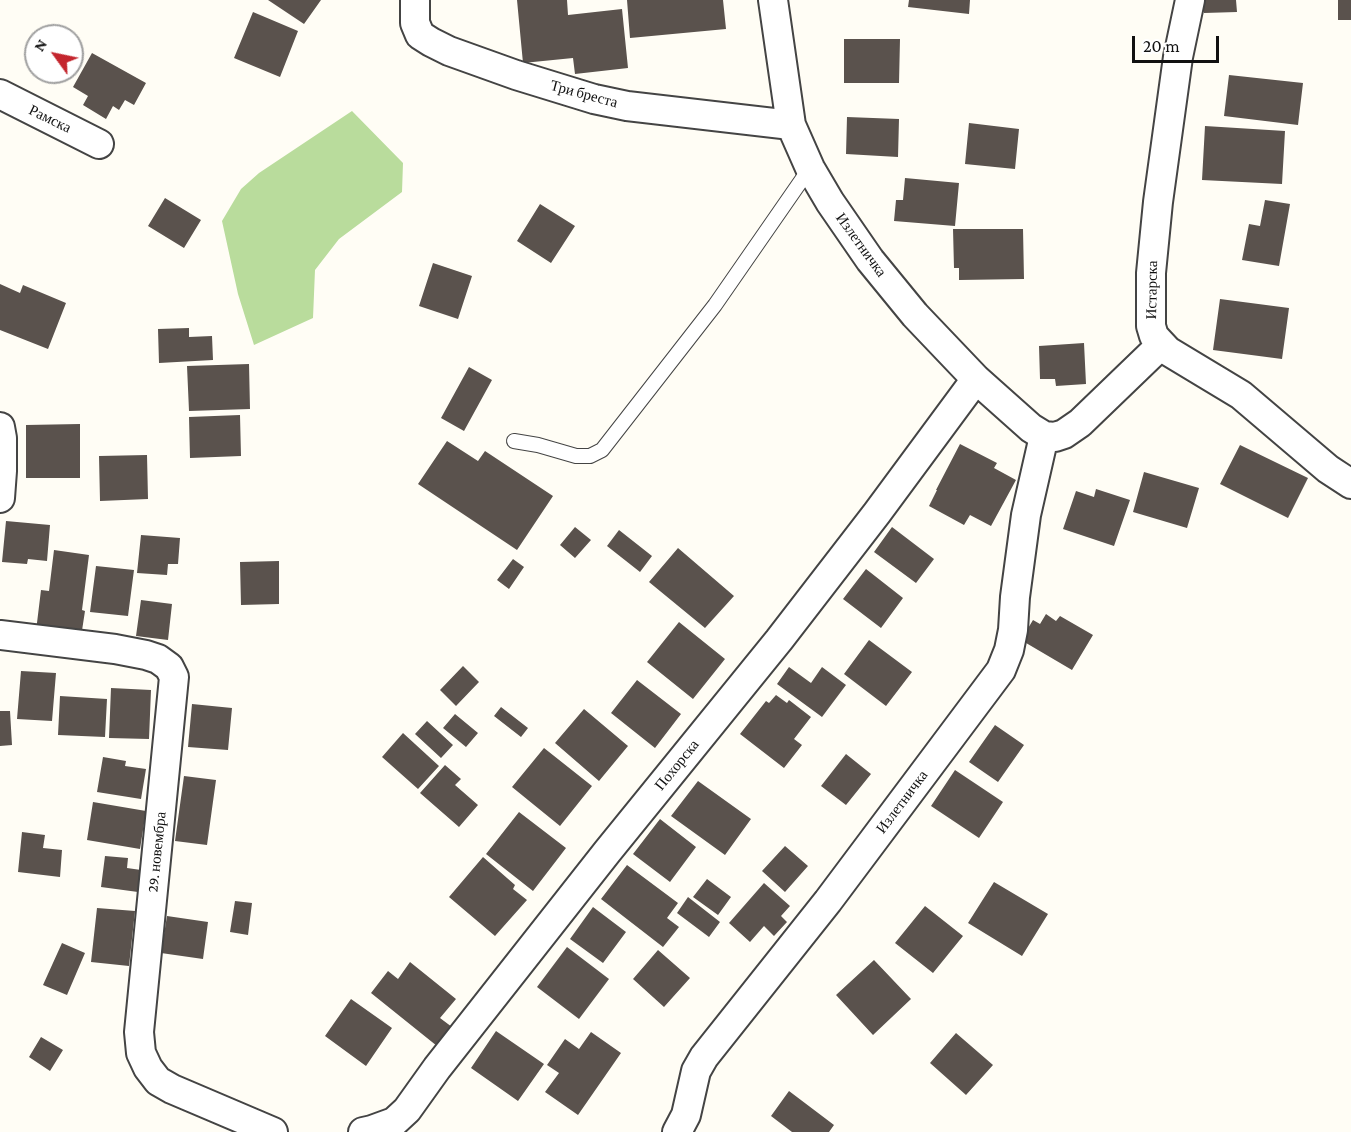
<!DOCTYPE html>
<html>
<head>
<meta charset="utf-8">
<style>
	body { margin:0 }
	#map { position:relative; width:1351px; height:1132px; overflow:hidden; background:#fffdf5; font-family:"Crimson Pro",serif }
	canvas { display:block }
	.north { position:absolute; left:24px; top:24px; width:60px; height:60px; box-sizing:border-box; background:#fff; border:2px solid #a0a0a0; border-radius:50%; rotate:303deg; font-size:16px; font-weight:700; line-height:24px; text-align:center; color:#111 }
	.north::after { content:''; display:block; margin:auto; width:21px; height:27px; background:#c4262e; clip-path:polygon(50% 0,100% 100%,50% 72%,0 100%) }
	.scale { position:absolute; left:1132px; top:36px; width:87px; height:27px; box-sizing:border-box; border:3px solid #111; border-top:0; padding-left:8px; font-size:18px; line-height:21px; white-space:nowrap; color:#111; -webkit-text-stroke:4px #fff; paint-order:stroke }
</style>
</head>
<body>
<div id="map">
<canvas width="1351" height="1132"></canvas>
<div class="north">N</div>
<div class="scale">20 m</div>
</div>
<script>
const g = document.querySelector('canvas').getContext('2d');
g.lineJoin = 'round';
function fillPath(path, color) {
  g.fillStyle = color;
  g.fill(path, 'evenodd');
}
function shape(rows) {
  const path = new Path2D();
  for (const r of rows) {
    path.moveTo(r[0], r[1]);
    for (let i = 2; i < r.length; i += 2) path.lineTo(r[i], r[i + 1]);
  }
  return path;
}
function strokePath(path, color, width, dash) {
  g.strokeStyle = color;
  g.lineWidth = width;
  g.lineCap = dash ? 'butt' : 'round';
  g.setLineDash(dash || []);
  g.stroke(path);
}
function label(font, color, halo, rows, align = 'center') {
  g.font = font + ' "Crimson Pro",serif';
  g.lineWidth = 6;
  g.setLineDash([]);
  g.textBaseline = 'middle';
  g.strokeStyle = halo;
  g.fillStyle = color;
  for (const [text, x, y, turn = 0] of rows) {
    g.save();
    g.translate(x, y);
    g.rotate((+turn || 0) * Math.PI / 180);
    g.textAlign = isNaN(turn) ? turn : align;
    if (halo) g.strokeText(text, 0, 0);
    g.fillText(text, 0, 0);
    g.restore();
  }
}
const forest = shape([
	[352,111,403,163,402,192,339,239,315,270,313,318,254,345,238,294,222,221,241,189,259,173]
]);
const building = shape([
	[268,0,321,0,304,24],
	[517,0,567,0,568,15,622,9,628,68,575,74,573,58,523,63],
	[627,0,723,0,726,29,630,38],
	[909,0,970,0,969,14,908,7],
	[1204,0,1236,0,1237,12,1204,13],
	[1338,0,1351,0,1351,20,1338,20],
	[253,12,298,31,280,77,234,58],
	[844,39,900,39,899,83,844,83],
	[92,53,146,83,134,105,125,100,119,110,113,106,106,119,83,105,88,96,73,87],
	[1229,75,1303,83,1298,125,1224,116],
	[847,117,899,119,898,157,846,154],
	[969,123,1019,129,1015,169,965,164],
	[1205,126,1285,131,1282,184,1202,180],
	[905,178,959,183,955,226,894,221,896,200,903,200],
	[165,198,201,220,184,248,148,226],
	[1265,200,1290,204,1279,266,1242,260,1249,224,1260,226],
	[540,204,575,226,551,263,517,241],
	[953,229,1023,229,1024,279,959,280,959,268,954,268],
	[433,263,472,276,458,319,419,306],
	[0,284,20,293,23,285,66,303,48,349,0,330],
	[1220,299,1289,308,1282,359,1213,350],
	[189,328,189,337,212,336,213,360,159,363,158,329],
	[1084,343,1086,384,1056,386,1055,379,1040,379,1039,346],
	[249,364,250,409,189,411,187,366],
	[469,367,492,380,464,431,441,418],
	[240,415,241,456,190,458,189,417],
	[80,424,80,478,26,478,26,425],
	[447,441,478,461,485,451,553,496,517,550,418,484],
	[960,444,997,463,994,468,1016,480,991,526,970,515,964,525,929,506,937,490,936,490],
	[1240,445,1308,478,1288,518,1220,484],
	[147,455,148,499,100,501,99,456],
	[1144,472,1199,488,1187,528,1133,512],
	[1096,489,1130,500,1114,546,1063,529,1076,491,1094,497],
	[6,521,50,525,47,561,28,559,27,564,2,562],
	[575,527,591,540,575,558,560,545],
	[892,527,934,559,916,583,874,552],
	[619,530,652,556,640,572,607,546],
	[141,535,180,538,178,564,168,564,167,575,137,573],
	[678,548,734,596,705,628,649,582],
	[54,550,89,555,82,610,85,611,81,637,36,631,41,590,49,591],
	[513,559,524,567,509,589,497,580],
	[279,561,279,604,241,605,240,562],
	[96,566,134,570,128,616,90,612],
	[866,569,903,598,881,628,843,599],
	[141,600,172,604,168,640,136,636],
	[1046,614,1056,621,1060,616,1093,635,1072,670,1021,640,1033,620,1040,624],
	[679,622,725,659,693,699,647,662],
	[869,640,912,672,886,706,844,674],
	[463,666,479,682,456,706,440,690],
	[789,667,811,683,822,667,846,685,822,717,777,684],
	[21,671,56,673,52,721,17,719],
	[637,680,681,714,655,748,611,713],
	[111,688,151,690,149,739,109,738],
	[776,695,787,703,789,700,811,717,794,739,802,745,784,768,740,734,766,701,769,703],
	[60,696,107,699,105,737,58,735],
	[192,704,232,708,228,750,188,747],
	[501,707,528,728,521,737,494,716],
	[584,709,628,746,599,781,555,743],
	[0,711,10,711,12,745,0,746],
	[455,714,478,733,466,747,443,728],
	[427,721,453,745,441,758,415,734],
	[995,725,1024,745,998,782,969,762],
	[403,733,439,766,418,789,382,757],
	[544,748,592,786,560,826,512,787],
	[846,754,871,774,846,805,821,786],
	[103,757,126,761,125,766,146,769,141,799,97,792],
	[445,765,461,779,455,785,478,805,459,827,420,793],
	[955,770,1003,802,979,838,931,806],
	[184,776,216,780,207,845,175,841],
	[698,781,751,819,725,855,671,816],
	[93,802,146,811,140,849,87,840],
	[519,812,566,848,533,891,486,854],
	[660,819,696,847,670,882,633,854],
	[22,832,45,835,43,848,62,850,60,877,18,872],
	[785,846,808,866,785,892,762,871],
	[105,856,128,858,127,868,141,870,138,892,101,887],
	[483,857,515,885,513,889,527,900,495,936,449,897],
	[627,865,678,903,667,918,679,927,663,947,601,899],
	[707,879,731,897,718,915,693,897],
	[994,882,1048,914,1022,956,968,923],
	[764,883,790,906,781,916,787,922,774,936,764,926,750,942,729,923],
	[688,897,720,922,709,937,677,913],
	[235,901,252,903,248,935,230,932],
	[925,906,963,936,933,973,895,943],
	[593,907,626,932,603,963,570,939],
	[97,908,135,911,129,966,91,962],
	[167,916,208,922,203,959,161,953],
	[62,943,85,953,67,995,43,985],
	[567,947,609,979,579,1019,537,987],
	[658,950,690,978,664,1007,633,979],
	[874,960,911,999,873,1035,836,995],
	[410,962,456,999,440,1018,452,1027,437,1046,371,993,388,971,398,979],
	[351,999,392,1028,366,1066,325,1036],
	[496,1031,544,1064,518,1101,471,1068],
	[591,1032,621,1053,578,1115,545,1092,559,1073,547,1065,565,1039,579,1049],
	[956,1033,993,1065,966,1095,930,1063],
	[41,1037,63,1050,50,1071,29,1057],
	[789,1091,834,1125,829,1132,792,1132,771,1116]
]);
const service = shape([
	[514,441,538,445,576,456,590,456,602,450,715,305,810,168]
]);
const minor = shape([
	[415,0,415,23,420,35,431,42,449,51,516,75,594,99,627,106,791,125],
	[773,0,791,125,810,168,830,202,870,260,915,315,976,379,1031,428,1044,436,1055,437,1064,434,1080,423,1161,345],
	[1190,0,1178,57,1158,202,1151,273,1151,326,1154,336,1168,351,1241,395,1328,469,1351,484],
	[0,94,99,144],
	[0,427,2,438,2,471,0,498],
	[0,635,115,649,146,655,158,659,169,667,174,677,139,1032,141,1053,148,1068,158,1081,172,1089,273,1132],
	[363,1132,372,1130,394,1122,407,1110,437,1068,607,852,779,640,877,513,976,379],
	[677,1132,686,1115,696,1071,704,1057,828,901,1001,670,1009,650,1013,630,1015,597,1026,515,1044,436]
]);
const streetNames = [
	["Три бреста",584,94,15],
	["Рамска",50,119,26],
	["Излетничка",861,245,54],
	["Истарска",1152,290,-89],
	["Похорска",677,765,-51],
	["Излетничка",902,802,-53],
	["29. новембра",157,852,-84]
];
fillPath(forest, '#b9dc9c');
fillPath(building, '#5a524d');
strokePath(service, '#444', 16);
strokePath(minor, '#444', 32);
strokePath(service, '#fff', 14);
strokePath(minor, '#fff', 28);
label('15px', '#111', '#fff', streetNames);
</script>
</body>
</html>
